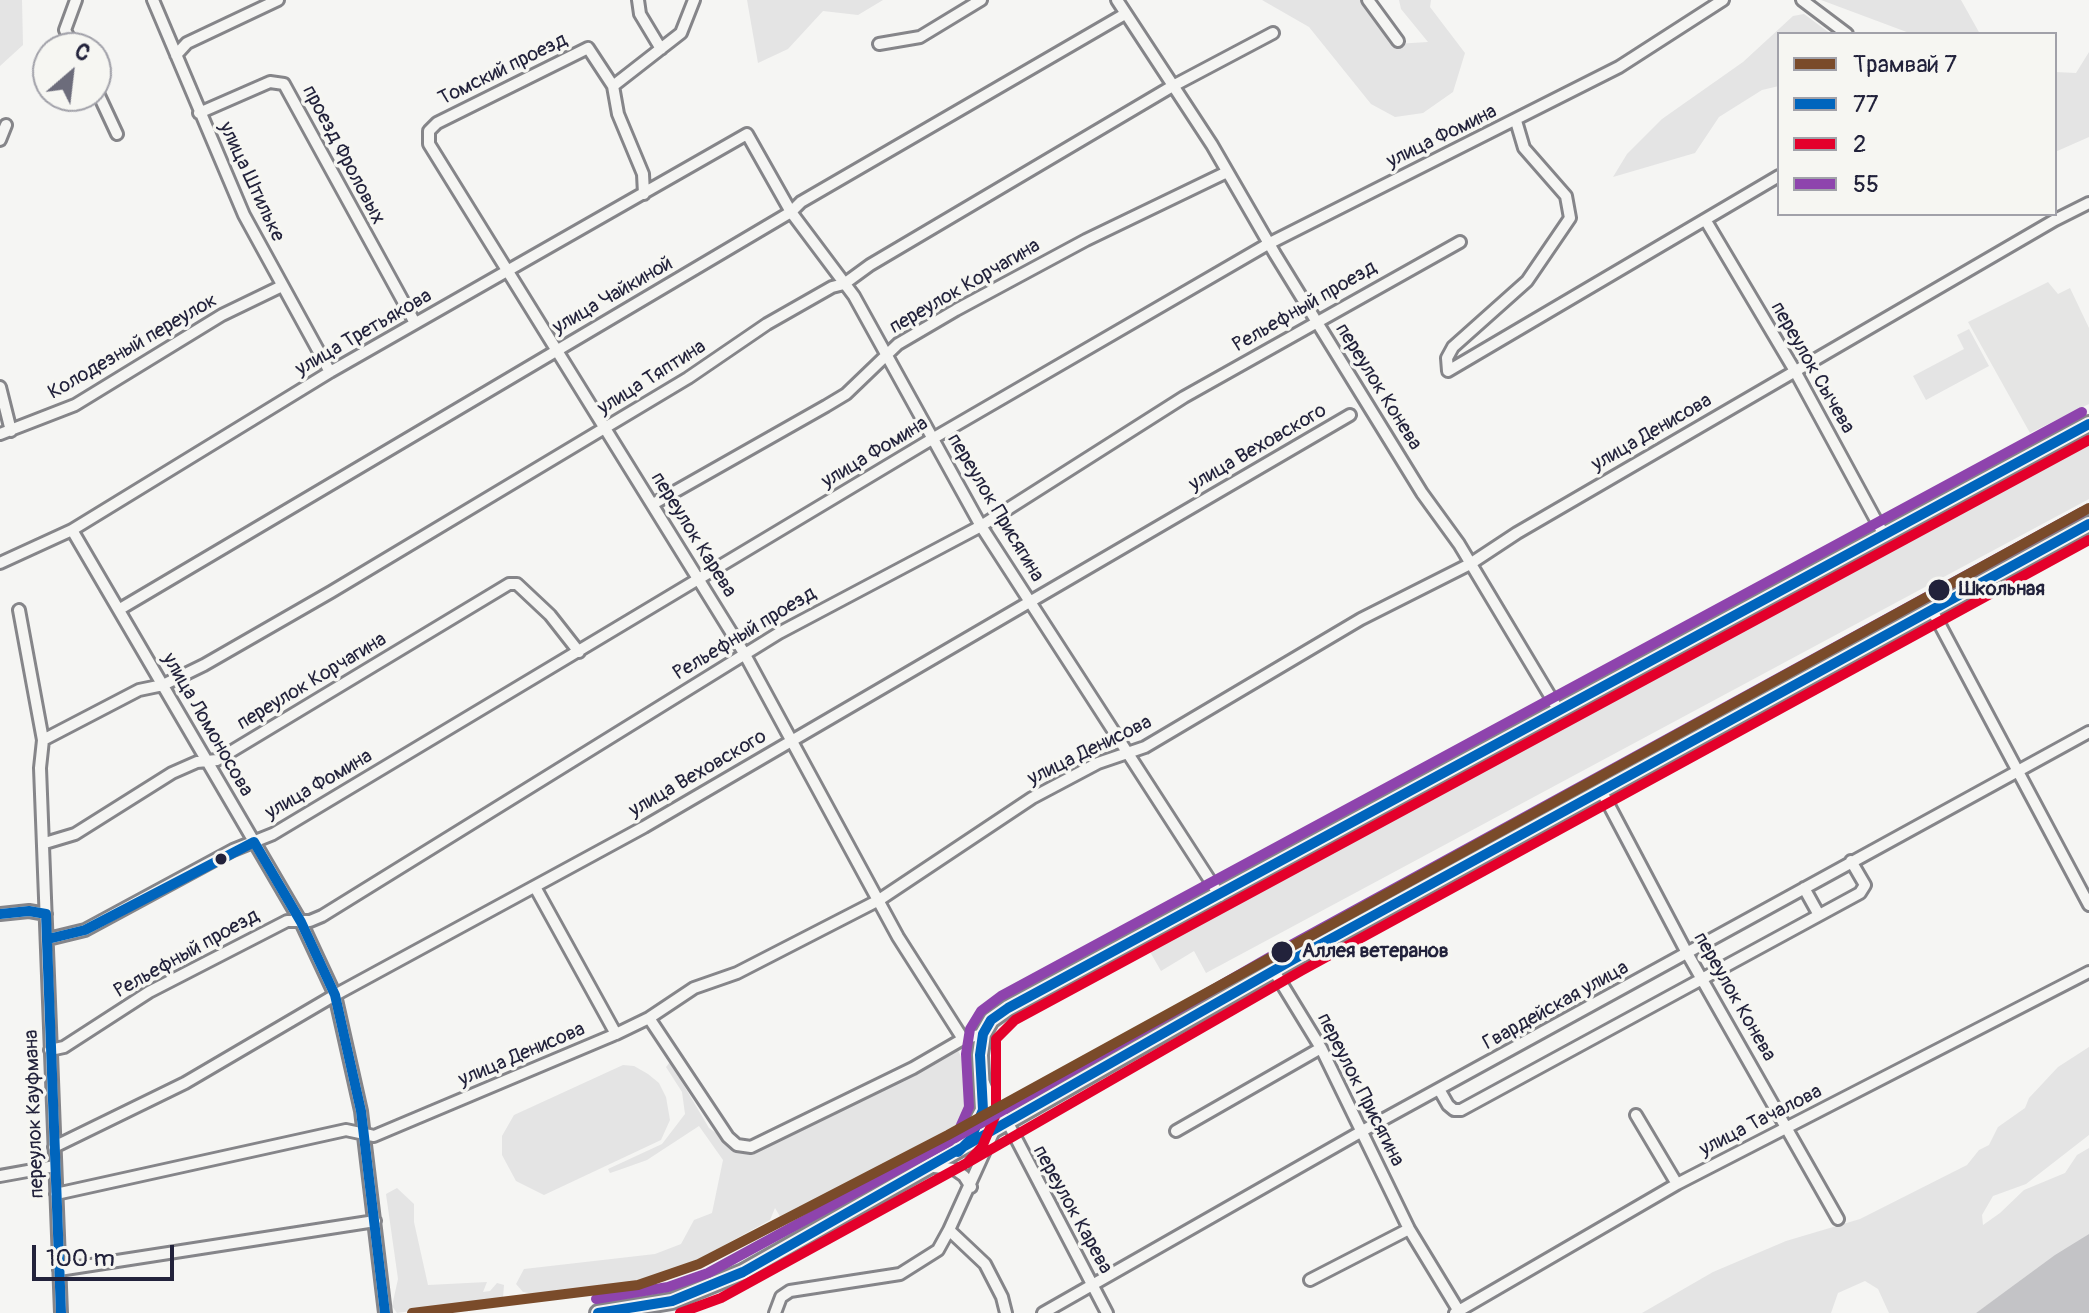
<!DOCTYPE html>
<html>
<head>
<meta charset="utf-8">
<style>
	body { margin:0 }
	#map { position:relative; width:2089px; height:1313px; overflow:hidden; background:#f5f5f3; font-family:Pangolin,sans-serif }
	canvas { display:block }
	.legend { position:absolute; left:1777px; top:32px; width:280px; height:184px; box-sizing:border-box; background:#f6f6f2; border:2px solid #a1a1a9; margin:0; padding:10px 14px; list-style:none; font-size:24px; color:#22223b }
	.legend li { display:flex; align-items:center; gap:16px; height:40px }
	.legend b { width:40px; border:2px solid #a1a1a9 }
	.north { position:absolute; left:32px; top:32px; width:80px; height:80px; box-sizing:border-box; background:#f6f6f2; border:2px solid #a1a1a9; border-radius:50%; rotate:28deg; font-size:22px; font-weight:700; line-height:32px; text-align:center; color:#22223b }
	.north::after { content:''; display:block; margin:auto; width:28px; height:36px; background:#6c6c7b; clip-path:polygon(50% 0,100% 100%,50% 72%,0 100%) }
	.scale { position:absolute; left:32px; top:1245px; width:142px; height:36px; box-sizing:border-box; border:4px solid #22223b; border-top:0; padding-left:10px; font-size:24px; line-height:28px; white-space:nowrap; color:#22223b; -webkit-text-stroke:6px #f6f6f2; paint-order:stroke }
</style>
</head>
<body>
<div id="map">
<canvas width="2089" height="1313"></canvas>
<ul class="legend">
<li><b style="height:10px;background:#7a4b2a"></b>Трамвай 7</li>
<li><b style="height:10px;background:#0065bd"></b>77</li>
<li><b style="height:10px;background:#e4002b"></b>2</li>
<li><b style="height:10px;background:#8e44ad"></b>55</li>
</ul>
<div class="north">С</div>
<div class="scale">100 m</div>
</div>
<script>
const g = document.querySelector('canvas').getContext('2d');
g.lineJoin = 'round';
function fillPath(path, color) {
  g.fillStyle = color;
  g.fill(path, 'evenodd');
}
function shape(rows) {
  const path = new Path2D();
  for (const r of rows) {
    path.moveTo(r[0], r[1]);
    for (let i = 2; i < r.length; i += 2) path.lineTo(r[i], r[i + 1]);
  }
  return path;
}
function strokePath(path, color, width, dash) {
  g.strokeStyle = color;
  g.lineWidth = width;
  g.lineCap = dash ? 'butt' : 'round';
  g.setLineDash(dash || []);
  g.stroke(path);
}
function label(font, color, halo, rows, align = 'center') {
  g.font = font + ' Pangolin,sans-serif';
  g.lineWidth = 7;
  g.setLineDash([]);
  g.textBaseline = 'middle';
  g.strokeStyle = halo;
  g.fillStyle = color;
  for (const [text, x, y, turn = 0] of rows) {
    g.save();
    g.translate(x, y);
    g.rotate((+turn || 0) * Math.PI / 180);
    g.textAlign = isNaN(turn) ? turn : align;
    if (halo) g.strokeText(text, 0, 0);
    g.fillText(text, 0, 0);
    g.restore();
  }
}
const built = shape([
	[2048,282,2058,294,2070,288,2089,328,2089,404,2030,433,1968,322]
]);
const green = shape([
	[0,0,22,0,23,45,0,66],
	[747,0,883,0,858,15,823,11,788,49,758,63],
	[1262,0,1365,0,1395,44,1428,42,1401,9,1399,0,1431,0,1430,7,1465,53,1453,92,1423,113,1395,117,1371,104,1309,27],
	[1821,0,1961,0,1980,34,1912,34],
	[1804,14,1831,34,1779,34,1779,86,1762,90,1719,117,1695,153,1613,177,1627,154,1662,119,1743,62,1793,16],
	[2089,52,2089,137,2055,152,2055,72,2076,73],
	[1969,329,1989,366,1926,400,1913,376,1964,349,1957,335],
	[2089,438,2089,499,1206,973,1194,951,1161,971,1149,950,1564,720],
	[2089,1047,2089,1135,2026,1184,1993,1196,1982,1215,1983,1225,2000,1213,2024,1190,2065,1173,2077,1155,2089,1148,2089,1234,1976,1313,1889,1313,1878,1289,1865,1281,1838,1293,1831,1313,1642,1313,1713,1272,1786,1241,1860,1219,1967,1165,1979,1150,1989,1145,1998,1127,2025,1108,2029,1098,2058,1067],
	[957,1048,974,1086,973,1115,958,1124,781,1218,775,1208,770,1220,699,1259,635,1283,534,1294,523,1292,516,1284,524,1269,655,1254,681,1244,694,1220,712,1213,723,1160,699,1126,647,1160,619,1170,610,1173,608,1169,662,1144,685,1114,682,1092,666,1067,670,1062,709,1128,737,1148,753,1155],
	[623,1065,634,1066,648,1074,659,1083,666,1097,670,1120,661,1140,544,1195,516,1181,502,1155,502,1136,514,1115],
	[397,1188,414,1204,414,1222,428,1285,487,1282,483,1292,490,1291,497,1283,504,1285,503,1298,397,1313,392,1306,398,1279,386,1194]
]);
const water = shape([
	[2089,1234,2089,1313,1976,1313,2055,1255]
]);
const minor = shape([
	[153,0,244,215,330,372],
	[638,0,640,14,661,49],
	[1117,0,1212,145,1275,254,1422,493,1459,544,1559,711],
	[1368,0,1398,41],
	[1802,0,1847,34],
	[879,44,920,37,981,0],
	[74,48,65,30,76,0],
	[176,55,187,43,278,0],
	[613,86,681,33,694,0],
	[96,89,117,134],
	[199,113,270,82,284,84,415,323],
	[1516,121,1524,148,1566,196,1570,218,1527,281,1453,347,1447,358,1448,371,1779,176],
	[0,140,6,125],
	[644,194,643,174,618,114,613,86,588,48,437,123,429,131,429,144,744,653,898,937,963,1039],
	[1706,221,1795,371,1884,535],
	[0,387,11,431],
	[0,434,75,405,222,315,282,286],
	[653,504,826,406,846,394,898,344,956,310,1086,240,1227,172],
	[72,530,301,922,335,995,361,1111,385,1313],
	[0,563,72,530,330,372,747,134,791,212,854,296,981,526,1220,896],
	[120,609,791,212,801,202,1125,14],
	[19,610,43,740,40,768,61,1313],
	[1932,610,2089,905],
	[43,740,139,690,163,685,204,665,331,592,688,378,767,324,832,287,844,284,870,265,1171,87,1273,33],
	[1602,792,1687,953,1838,1219],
	[45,843,75,834,172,773,197,762,217,760,509,584,517,584,550,615,579,652],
	[535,887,616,1034],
	[1804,888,1819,915],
	[0,914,29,911,46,914],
	[48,939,85,930,233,850,273,834,932,439,1268,244,1619,67,1723,0],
	[1274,971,1321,1048,1409,1229,1460,1313],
	[649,1018,728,1137,737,1145,751,1147,913,1068,963,1039,983,1034],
	[50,1050,64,1047,149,992,287,921,310,921,322,916,779,633,981,526,1184,397,1460,242],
	[984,1083,995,1109,1008,1123,1107,1313],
	[1440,1091,1448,1105,1454,1110,1461,1110,1860,893,1865,885,1851,861],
	[1636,1115,1677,1184],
	[1176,1131,1321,1048],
	[993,1133,949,1230,985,1264,1002,1297,1006,1313],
	[54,1147,185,1083,335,995,644,827,1350,415],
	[934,1167,954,1169,964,1176,971,1187],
	[0,1176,55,1166],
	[56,1194,346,1130,374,1136,616,1034,649,1018,694,988,737,973,879,900,1032,798,1098,763,1145,747,1361,619,1470,564,1517,533,2055,220,2089,203],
	[59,1270,375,1221],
	[1310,1280,1409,1229],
	[775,1313,781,1297,790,1291,900,1274,938,1250,949,1230],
	[1043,1313,1364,1130,2089,732],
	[1455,1313,1677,1184,2089,972]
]);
const highway = shape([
	[964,1146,983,1110,980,1055,983,1034,991,1020,1008,1008,2089,424],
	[598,1313,672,1301,743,1272,1294,959,2089,524]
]);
const bus1 = shape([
	[0,914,29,911,46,914,61,1313],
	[48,939,85,930,254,842,301,922,335,995,361,1111,385,1313],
	[958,1152,970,1140,983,1110,980,1055,983,1034,991,1020,1008,1008,2089,424],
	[598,1313,672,1301,743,1272,1294,959,2089,524]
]);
const bus2 = shape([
	[969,1162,1301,971,2089,540],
	[680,1313,721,1298,967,1163,982,1147,996,1114,996,1039,1015,1020,2089,440]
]);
const bus3 = shape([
	[955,1138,1287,947,2082,512],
	[596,1299,668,1287,708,1273,950,1141,958,1132,969,1107,966,1054,970,1029,981,1011,1001,996,2082,412]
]);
const tram1 = shape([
	[412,1313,638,1285,699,1264,948,1135,2089,508]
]);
const markers = [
	[1939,590,12,"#22223b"],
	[221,859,7,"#22223b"],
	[1282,952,12,"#22223b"]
];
const streetNames = [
	["Томский проезд",503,70,-26],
	["улица Фомина",1442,137,-26],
	["проезд Фроловых",343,155,62],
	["улица Штильке",251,182,65],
	["переулок Корчагина",965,287,-30],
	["улица Чайкиной",613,296,-30],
	["Рельефный проезд",1305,307,-30],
	["улица Третьякова",364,333,-30],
	["Колодезный переулок",133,347,-30],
	["переулок Сычева",1812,368,60],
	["улица Тяптина",652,378,-32],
	["переулок Конева",1378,387,58],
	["улица Денисова",1652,433,-30],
	["улица Веховского",1258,448,-30],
	["улица Фомина",875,453,-31],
	["переулок Присягина",995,508,59],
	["переулок Карева",693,535,58],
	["Рельефный проезд",745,634,-31],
	["переулок Корчагина",312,682,-31],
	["улица Ломоносова",207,725,60],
	["улица Денисова",1090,751,-26],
	["улица Веховского",698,774,-30],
	["улица Фомина",319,785,-30],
	["Рельефный проезд",187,954,-29],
	["переулок Конева",1734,997,60],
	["Гвардейская улица",1556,1006,-29],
	["улица Денисова",522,1055,-23],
	["переулок Присягина",1360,1090,63],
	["переулок Кауфмана",35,1114,-92],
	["улица Тачалова",1761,1121,-27],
	["переулок Карева",1072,1210,61]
];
const stopNames = [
	["Школьная",1959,590],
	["Аллея ветеранов",1302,952]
];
fillPath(built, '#e5e5e4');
fillPath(green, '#e4e4e4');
fillPath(water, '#c3c3c6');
strokePath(minor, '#858589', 16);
strokePath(highway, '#858589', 20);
strokePath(minor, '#f5f5f3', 10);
strokePath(highway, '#f5f5f3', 14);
strokePath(bus1, '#0065bd', 10);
strokePath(bus2, '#e4002b', 10);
strokePath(bus3, '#8e44ad', 10);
strokePath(tram1, '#7a4b2a', 10);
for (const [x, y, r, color] of markers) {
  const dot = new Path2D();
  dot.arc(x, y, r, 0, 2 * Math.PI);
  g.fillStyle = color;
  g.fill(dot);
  strokePath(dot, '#f6f6f2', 3);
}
label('20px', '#22223b', '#f6f6f2', streetNames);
label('bold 20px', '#22223b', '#f6f6f2', stopNames, 'left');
</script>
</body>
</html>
